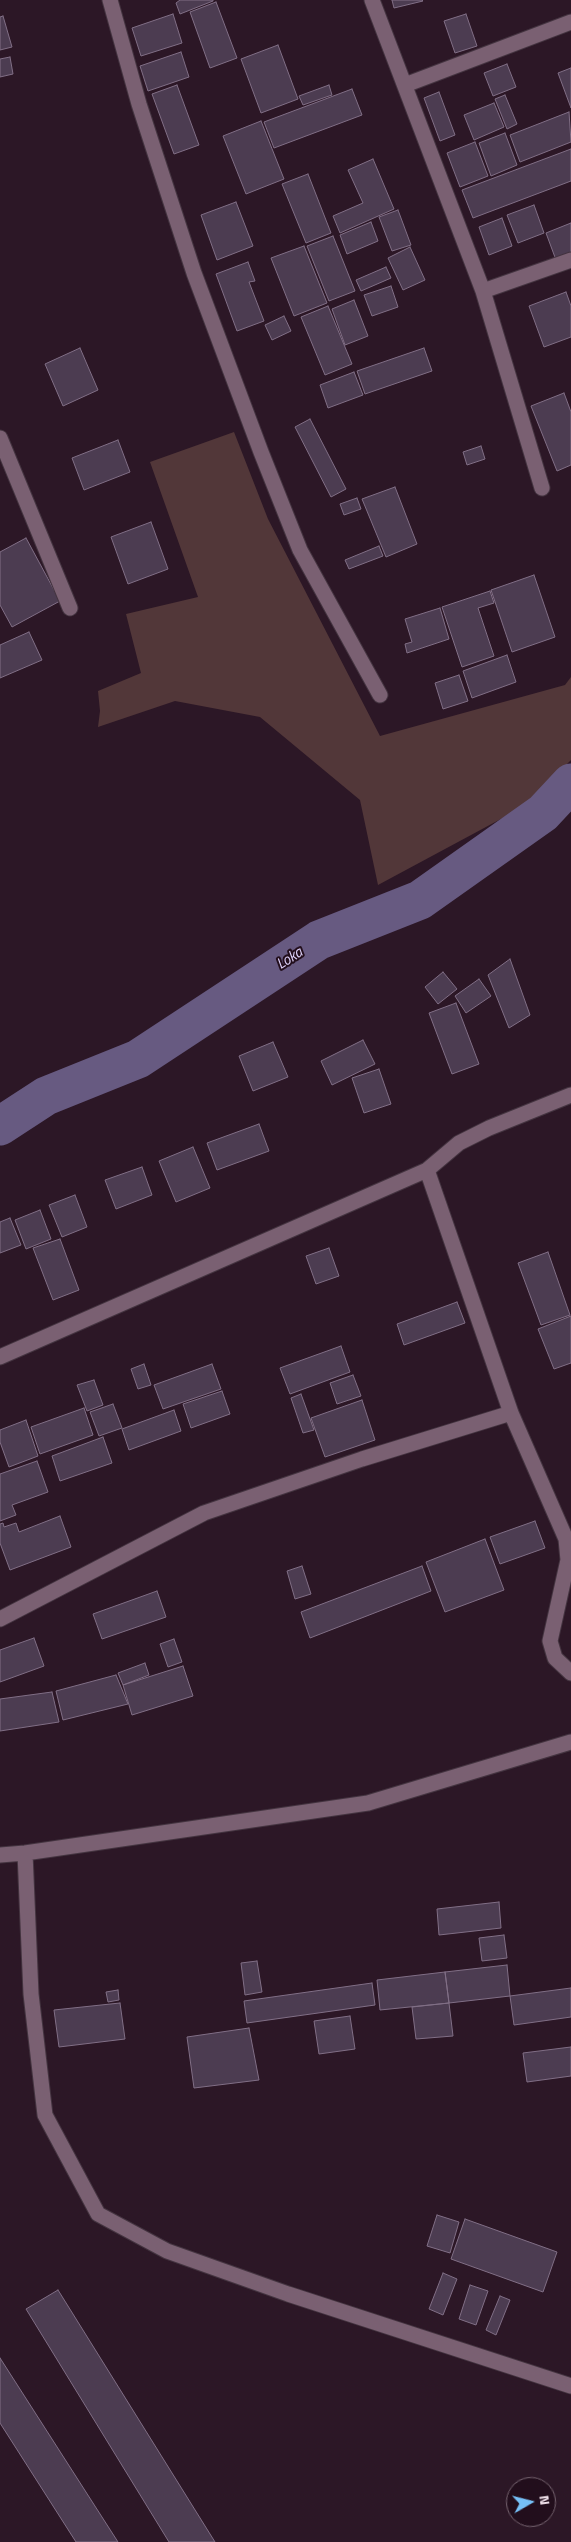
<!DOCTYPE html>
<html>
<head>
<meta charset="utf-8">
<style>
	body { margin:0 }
	#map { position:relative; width:571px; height:2542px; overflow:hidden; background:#2c1726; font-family:"Titillium Web",sans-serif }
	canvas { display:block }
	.north { position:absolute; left:506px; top:2477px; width:50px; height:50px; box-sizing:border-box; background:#220e1c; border:1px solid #75636f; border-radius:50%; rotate:82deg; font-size:14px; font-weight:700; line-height:20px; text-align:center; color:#f1e2ec }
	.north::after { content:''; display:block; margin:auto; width:18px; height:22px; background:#76c0f7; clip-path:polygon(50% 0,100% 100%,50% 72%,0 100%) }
</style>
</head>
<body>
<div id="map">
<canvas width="571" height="2542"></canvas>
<div class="north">N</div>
</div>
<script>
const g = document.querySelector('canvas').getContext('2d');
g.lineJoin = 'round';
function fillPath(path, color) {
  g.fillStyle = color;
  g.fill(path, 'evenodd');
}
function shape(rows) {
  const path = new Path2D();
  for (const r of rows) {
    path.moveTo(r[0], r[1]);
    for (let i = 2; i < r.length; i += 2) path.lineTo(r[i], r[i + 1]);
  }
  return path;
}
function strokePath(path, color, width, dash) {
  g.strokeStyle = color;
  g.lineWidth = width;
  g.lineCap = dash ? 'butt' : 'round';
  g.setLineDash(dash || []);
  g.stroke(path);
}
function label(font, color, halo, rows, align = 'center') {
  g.font = font + ' "Titillium Web",sans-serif';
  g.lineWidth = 4;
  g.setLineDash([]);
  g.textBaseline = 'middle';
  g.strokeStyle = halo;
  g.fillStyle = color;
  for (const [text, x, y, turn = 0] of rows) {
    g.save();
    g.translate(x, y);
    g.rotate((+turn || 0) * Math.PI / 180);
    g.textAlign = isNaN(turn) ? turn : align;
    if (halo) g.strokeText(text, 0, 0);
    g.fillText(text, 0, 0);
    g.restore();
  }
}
const green = shape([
	[234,432,268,519,380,736,565,685,571,677,571,760,525,806,378,885,360,800,260,717,175,701,98,727,100,711,98,691,141,673,126,614,198,597,150,462]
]);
const river = shape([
	[0,1126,46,1096,138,1059,319,940,420,900,543,813,571,783]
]);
const building = shape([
	[180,0,213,0,213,1,180,14,176,3,180,0],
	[392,0,422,0,423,1,394,8,392,0],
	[216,2,237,58,210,68,190,12,216,2],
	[173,14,182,43,141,56,132,28,173,14],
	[466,14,477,46,455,53,444,21,466,14],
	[3,16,12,47,0,50,0,17,3,16],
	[278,45,298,99,261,113,241,59,278,45],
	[181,52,189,77,148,91,140,66,181,52],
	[10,57,13,74,0,77,0,59,10,57],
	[507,64,516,87,493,96,484,73,507,64],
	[571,68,571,108,558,73,571,68],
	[177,85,199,145,174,154,152,94,177,85],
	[329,85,332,95,303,105,299,96,329,85],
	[352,89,362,115,274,148,264,122,352,89],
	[439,92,455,135,440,141,424,98,439,92],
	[505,95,517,124,507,129,495,99,505,95],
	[494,103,504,127,474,140,464,115,494,103],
	[569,112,571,142,520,162,510,135,569,112],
	[261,121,284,179,246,194,223,136,261,121],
	[505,133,517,165,491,176,479,143,505,133],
	[475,142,488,176,460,187,447,153,475,142],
	[571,149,571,181,473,218,462,190,571,149],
	[373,159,394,209,340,233,333,216,363,203,348,170,373,159],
	[308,174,331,233,306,243,282,184,308,174],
	[236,202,253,246,217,260,201,215,236,202],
	[534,205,544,233,518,243,507,215,534,205],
	[398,210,411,245,392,251,379,217,398,210],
	[502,218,512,246,489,255,479,227,502,218],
	[371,222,378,241,347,254,340,235,371,222],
	[571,223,571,255,556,260,546,233,571,223],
	[333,236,355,291,329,301,307,246,333,236],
	[304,246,327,303,294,316,271,258,304,246],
	[410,247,425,280,403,290,388,258,410,247],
	[248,262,255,281,249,282,264,321,237,331,216,274,248,262],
	[386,267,391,278,361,291,356,280,386,267],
	[391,286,398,307,372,316,364,295,391,286],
	[566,292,571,306,571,337,544,347,529,306,566,292],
	[354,300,368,336,345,345,332,309,354,300],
	[328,306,352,364,325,375,301,317,328,306],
	[284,316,291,331,272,340,265,325,284,316],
	[80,348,98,390,63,406,45,364,80,348],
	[424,348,432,371,365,394,357,371,424,348],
	[354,372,363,395,328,408,320,385,354,372],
	[564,393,571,412,571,465,557,471,531,406,564,393],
	[310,419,346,489,331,497,295,427,310,419],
	[118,440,130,472,84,490,72,458,118,440],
	[481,446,485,459,467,465,463,452,481,446],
	[395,487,417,544,386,557,362,499,395,487],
	[357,498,361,509,344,515,340,504,357,498],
	[151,522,168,569,128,584,111,537,151,522],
	[26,538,60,601,12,627,0,605,0,552,26,538],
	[379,546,383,556,349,569,345,560,379,546],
	[534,575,555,637,512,652,491,590,534,575],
	[490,591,494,603,478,608,494,656,462,667,442,607,490,591],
	[440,608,449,639,407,653,405,644,412,642,405,619,440,608],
	[29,632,42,660,0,678,0,645,29,632],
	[507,655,516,682,472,698,463,671,507,655],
	[459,675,468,701,443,709,435,683,459,675],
	[510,959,530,1015,509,1028,488,975,510,959],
	[443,972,457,989,438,1004,425,987,443,972],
	[479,979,491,996,466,1013,455,996,479,979],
	[456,1003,479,1064,452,1074,429,1013,456,1003],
	[363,1040,375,1064,332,1085,321,1061,363,1040],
	[273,1042,288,1077,253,1091,239,1056,273,1042],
	[379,1069,391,1104,364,1113,352,1078,379,1069],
	[259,1124,269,1151,217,1170,207,1143,259,1124],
	[193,1147,210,1188,176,1202,159,1161,193,1147],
	[142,1167,152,1195,116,1209,105,1180,142,1167],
	[75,1195,87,1227,62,1237,49,1205,75,1195],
	[40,1210,51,1239,26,1249,15,1220,40,1210],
	[10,1218,21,1245,0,1253,0,1222,10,1218],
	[60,1239,79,1290,53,1300,33,1248,60,1239],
	[329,1248,339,1276,316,1284,306,1256,329,1248],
	[548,1252,570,1315,541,1325,518,1263,548,1252],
	[457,1302,465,1323,404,1345,397,1324,457,1302],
	[571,1316,571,1363,554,1369,538,1329,571,1316],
	[341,1346,350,1372,290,1394,280,1368,341,1346],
	[144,1364,151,1385,138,1389,131,1369,144,1364],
	[212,1364,221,1389,163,1409,154,1385,212,1364],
	[353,1375,361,1396,337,1404,330,1383,353,1375],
	[94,1380,103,1405,87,1411,77,1385,94,1380],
	[222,1391,230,1414,191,1428,183,1404,222,1391],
	[301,1394,314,1430,303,1433,291,1398,301,1394],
	[362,1400,375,1440,325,1457,311,1418,362,1400],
	[113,1404,122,1428,99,1436,90,1412,113,1404],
	[84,1408,93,1435,40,1454,31,1427,84,1408],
	[174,1410,181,1431,129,1450,122,1429,174,1410],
	[26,1420,38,1456,9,1467,0,1442,0,1430,26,1420],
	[103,1437,112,1463,60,1481,52,1456,103,1437],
	[37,1461,48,1492,12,1505,16,1515,0,1521,0,1474,37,1461],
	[60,1516,71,1547,10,1570,0,1543,0,1524,3,1523,4,1527,16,1523,19,1532,60,1516],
	[535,1521,545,1548,500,1564,490,1537,535,1521],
	[485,1539,504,1590,445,1612,426,1562,485,1539],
	[302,1566,311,1594,295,1599,287,1571,302,1566],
	[422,1566,431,1591,310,1638,301,1612,422,1566],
	[157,1591,166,1617,102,1639,93,1614,157,1591],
	[34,1638,44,1666,0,1682,0,1650,34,1638],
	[174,1639,182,1662,168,1667,160,1644,174,1639],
	[145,1663,149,1675,123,1685,118,1673,145,1663],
	[183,1666,193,1696,132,1715,123,1685,183,1666],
	[116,1675,128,1704,63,1720,56,1691,116,1675],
	[52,1692,59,1722,0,1731,0,1699,52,1692],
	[499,1902,501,1928,439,1935,437,1909,499,1902],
	[504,1935,507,1958,482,1961,479,1938,504,1935],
	[257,1961,262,1992,245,1995,241,1963,257,1961],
	[507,1965,510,1996,449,2003,445,1972,507,1965],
	[445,1972,449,2003,380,2010,377,1980,445,1972],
	[372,1983,375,2005,247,2023,244,2001,372,1983],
	[571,1988,571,2017,514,2025,510,1996,571,1988],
	[118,1990,119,2000,108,2002,106,1992,118,1990],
	[120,2003,125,2039,59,2047,54,2010,120,2003],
	[449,2003,453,2036,416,2039,412,2007,449,2003],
	[350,2016,355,2049,319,2054,314,2021,350,2016],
	[249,2028,259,2080,194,2088,187,2037,249,2028],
	[571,2047,571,2076,527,2082,523,2053,571,2047],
	[437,2215,459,2222,450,2253,427,2246,437,2215],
	[465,2219,557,2252,543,2292,451,2259,465,2219],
	[443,2273,457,2279,443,2315,429,2309,443,2273],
	[470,2285,488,2291,476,2325,459,2319,470,2285],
	[58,2290,215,2542,169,2542,26,2309,58,2290],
	[500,2296,510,2300,496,2335,486,2330,500,2296],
	[0,2358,118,2542,76,2542,0,2423,0,2358]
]);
const minor = shape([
	[110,0,139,104,194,273,261,452,300,550,380,695],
	[372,0,483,291,542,488],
	[405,85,571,22],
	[483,291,571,260],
	[0,438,70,608],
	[427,1170,511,1413,566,1539,568,1560,550,1641,555,1658,571,1673],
	[0,1357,427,1170,459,1143,489,1128,571,1095],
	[0,1619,204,1513,362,1459,511,1413],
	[25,1853,31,1994,45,2115,98,2214,167,2251,288,2294,571,2386],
	[0,1855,25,1853,368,1803,571,1742]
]);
const waterNames = [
	["Loka",290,959,-33]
];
fillPath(green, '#523739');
strokePath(river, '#675a81', 39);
fillPath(building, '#4c3c51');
strokePath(building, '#816f86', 1);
strokePath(minor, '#443440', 17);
strokePath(minor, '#7a6072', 15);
label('italic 15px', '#e1d5fd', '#220e1c', waterNames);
</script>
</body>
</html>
